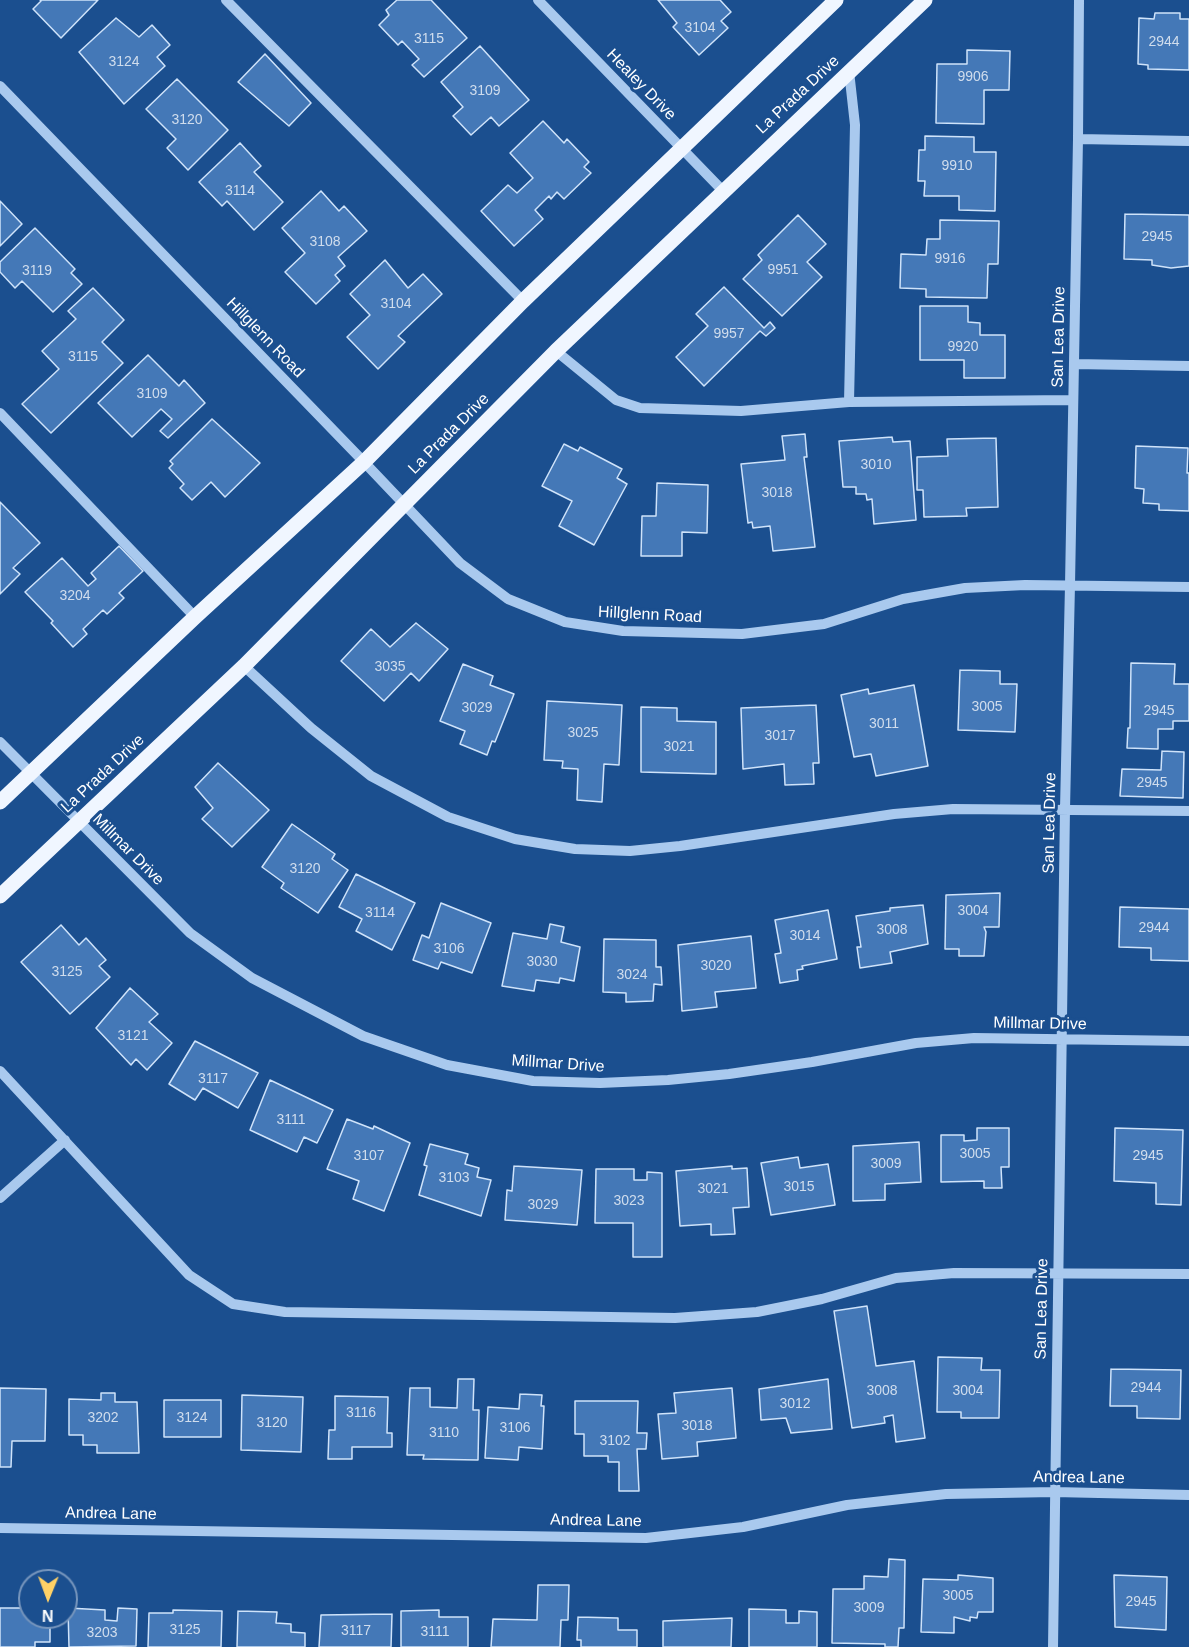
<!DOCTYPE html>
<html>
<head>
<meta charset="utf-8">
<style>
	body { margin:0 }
	#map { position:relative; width:1189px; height:1647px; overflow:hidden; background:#1b4f8f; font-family:Arial,sans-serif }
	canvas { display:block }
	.north { position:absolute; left:18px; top:1569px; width:60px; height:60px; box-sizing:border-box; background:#1b4f8f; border:2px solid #7695bc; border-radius:50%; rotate:181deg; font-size:16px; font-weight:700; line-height:24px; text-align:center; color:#fff }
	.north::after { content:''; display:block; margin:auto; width:21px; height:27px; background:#ffd166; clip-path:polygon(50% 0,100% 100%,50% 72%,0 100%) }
</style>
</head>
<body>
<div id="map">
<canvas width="1189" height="1647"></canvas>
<div class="north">N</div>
</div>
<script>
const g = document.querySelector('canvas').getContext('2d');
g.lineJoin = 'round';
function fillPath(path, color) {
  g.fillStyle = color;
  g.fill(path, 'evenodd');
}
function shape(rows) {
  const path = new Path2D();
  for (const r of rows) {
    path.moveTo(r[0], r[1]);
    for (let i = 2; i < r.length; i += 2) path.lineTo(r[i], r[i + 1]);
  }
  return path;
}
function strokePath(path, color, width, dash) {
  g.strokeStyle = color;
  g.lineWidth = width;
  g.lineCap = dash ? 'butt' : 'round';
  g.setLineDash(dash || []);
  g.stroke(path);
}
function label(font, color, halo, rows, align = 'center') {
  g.font = font + ' Arial,sans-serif';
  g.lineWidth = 6;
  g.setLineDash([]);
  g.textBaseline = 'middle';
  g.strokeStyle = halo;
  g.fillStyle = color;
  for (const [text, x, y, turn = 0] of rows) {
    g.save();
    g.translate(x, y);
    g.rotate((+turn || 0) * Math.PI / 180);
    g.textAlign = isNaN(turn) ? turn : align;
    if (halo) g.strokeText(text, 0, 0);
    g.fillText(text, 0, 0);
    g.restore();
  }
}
const building = shape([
	[40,0,98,0,61,38,33,9,41,1,40,0],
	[397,0,431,0,467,38,424,77,412,65,419,59,402,41,398,45,379,25,389,15,386,10,397,0],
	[658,0,720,0,731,12,721,21,728,28,699,55,673,27,677,23,658,0],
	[1155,13,1180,13,1180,19,1189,19,1189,70,1148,69,1148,65,1138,64,1139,18,1154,19,1155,13],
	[116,18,139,37,152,25,170,45,157,57,165,66,124,104,79,52,116,18],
	[480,46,529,100,499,126,491,117,471,135,453,116,463,107,441,82,480,46],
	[967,50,1010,51,1009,90,984,90,984,124,936,123,937,64,967,64,967,50],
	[265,54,311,103,289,126,238,82,265,54],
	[177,79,228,130,188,170,167,148,176,139,146,109,177,79],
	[543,121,564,143,567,139,589,162,584,167,591,173,564,199,557,192,551,199,549,196,535,210,543,219,514,246,481,211,508,185,517,193,533,178,510,153,543,121],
	[925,136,974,137,974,152,996,152,995,211,959,210,959,196,924,196,925,181,918,181,919,150,925,150,925,136],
	[240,143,261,166,254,172,283,202,254,230,227,201,222,206,199,182,240,143],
	[321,191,339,211,344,206,367,231,338,257,345,266,335,275,340,281,316,304,285,272,305,253,282,228,321,191],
	[0,201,22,224,0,246,0,201],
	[1125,214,1189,215,1189,266,1171,268,1152,265,1152,260,1124,259,1125,214],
	[798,215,826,244,807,262,822,277,782,316,743,279,762,260,758,255,798,215],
	[940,220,999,221,998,264,988,264,987,298,926,297,926,289,900,288,901,254,926,255,927,239,940,239,940,220],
	[35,228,75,269,71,273,82,284,53,312,22,281,15,288,0,272,0,262,35,228],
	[385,260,408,288,423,274,442,294,398,336,405,342,378,369,347,337,370,315,350,294,385,260],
	[724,287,764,328,770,322,775,328,766,336,760,331,704,386,676,357,708,326,696,314,724,287],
	[93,288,124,320,102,342,123,363,51,433,22,404,59,369,42,351,76,319,68,311,93,288],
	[920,306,968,306,968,322,980,323,980,335,1005,335,1005,378,964,378,964,360,920,360,920,306],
	[148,355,179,386,184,380,205,403,168,438,160,431,172,419,161,409,132,437,98,403,148,355],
	[212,419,260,463,225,497,211,482,192,500,180,488,184,484,169,468,173,464,170,461,212,419],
	[805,434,807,457,804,457,815,547,773,551,770,526,753,528,752,522,748,523,741,464,785,460,782,436,805,434],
	[892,437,893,442,910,441,916,520,874,524,872,499,867,500,866,494,856,494,856,487,843,487,839,441,892,437],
	[996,438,998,507,966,508,967,516,924,517,923,490,917,490,917,457,948,456,947,439,996,438],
	[564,444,578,451,580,447,622,469,617,478,627,484,594,545,559,526,572,501,542,486,564,444],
	[1136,446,1188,448,1187,473,1189,473,1189,511,1159,510,1159,504,1143,503,1144,489,1135,488,1136,446],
	[657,483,708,485,707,533,682,532,682,556,641,556,642,516,656,516,657,483],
	[0,502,40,543,13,568,20,574,0,594,0,502],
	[119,546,143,571,119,593,124,598,107,614,103,610,83,629,87,634,73,647,51,623,53,621,25,592,62,558,88,586,96,579,91,573,119,546],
	[416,623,448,649,419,681,411,673,384,701,341,661,371,629,390,647,416,623],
	[1131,663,1175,664,1174,684,1189,684,1189,721,1173,721,1173,729,1158,729,1158,749,1127,748,1128,728,1130,728,1131,663],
	[463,664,493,676,490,685,514,694,495,742,492,741,487,755,460,744,465,731,440,721,463,664],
	[960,670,1000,671,1000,684,1017,684,1015,732,958,730,960,670],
	[914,685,928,766,876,776,871,754,854,757,841,695,868,689,869,694,914,685],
	[547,701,622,705,619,765,604,764,602,802,577,800,578,769,562,768,563,761,544,760,547,701],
	[816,705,819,763,813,763,814,784,785,785,784,764,743,769,741,708,816,705],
	[641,707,677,708,677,721,716,722,716,774,641,772,641,707],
	[1162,751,1184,752,1183,798,1120,796,1122,769,1161,770,1162,751],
	[218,763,269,810,232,847,202,819,213,808,195,787,218,763],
	[292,824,335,854,332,859,348,870,318,913,281,888,284,883,262,867,292,824],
	[356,874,415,903,392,950,356,931,362,919,339,907,356,874],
	[1000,893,999,927,984,927,986,932,984,956,959,956,959,949,945,949,946,895,1000,893],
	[441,903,491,923,472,973,441,962,438,969,413,960,422,935,429,938,441,903],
	[923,905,928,944,890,952,892,963,860,968,857,947,861,947,856,916,890,911,890,908,923,905],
	[1120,907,1189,909,1189,961,1151,960,1151,948,1119,947,1120,907],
	[828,910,837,959,802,966,803,969,797,970,798,980,780,983,775,954,781,953,775,920,828,910],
	[550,924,564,927,561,942,580,947,574,981,560,978,559,983,536,980,534,991,502,986,513,933,547,939,550,924],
	[61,925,79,945,86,938,106,960,99,966,110,977,70,1014,21,962,61,925],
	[751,936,756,988,715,992,717,1007,682,1011,678,945,751,936],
	[604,939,656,940,656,967,661,967,662,985,654,984,653,1001,626,1002,626,993,603,992,604,939],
	[130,988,158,1014,149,1022,172,1043,147,1070,136,1059,131,1065,96,1028,130,988],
	[195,1041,258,1073,238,1108,203,1088,195,1100,169,1084,195,1041],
	[270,1080,333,1110,317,1143,304,1137,297,1152,250,1130,270,1080],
	[347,1119,373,1129,374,1126,410,1143,384,1211,353,1199,359,1181,327,1169,347,1119],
	[977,1128,1009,1128,1009,1167,1001,1167,1002,1188,984,1188,984,1181,941,1182,941,1135,964,1135,964,1141,977,1140,977,1128],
	[1115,1128,1183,1130,1181,1205,1156,1204,1156,1183,1114,1181,1115,1128],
	[919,1142,921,1182,885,1184,885,1200,853,1201,853,1146,919,1142],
	[430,1144,468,1154,465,1164,479,1168,477,1177,491,1180,481,1216,419,1195,427,1166,424,1165,430,1144],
	[798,1157,800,1168,828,1164,835,1205,771,1215,761,1163,798,1157],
	[514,1166,582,1170,577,1225,505,1220,507,1190,512,1191,514,1166],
	[732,1166,732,1169,747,1168,749,1207,733,1208,735,1234,711,1235,711,1224,680,1226,676,1171,732,1166],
	[596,1169,634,1169,634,1180,647,1180,647,1172,662,1173,662,1257,633,1257,633,1223,595,1223,596,1169],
	[867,1306,876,1366,914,1361,925,1438,896,1442,893,1415,884,1417,885,1423,852,1428,834,1311,867,1306],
	[938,1357,982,1358,981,1370,1000,1370,999,1418,961,1418,961,1412,937,1412,938,1357],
	[1111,1369,1181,1370,1180,1419,1137,1418,1137,1406,1110,1406,1111,1369],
	[458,1379,474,1379,473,1410,479,1410,478,1460,423,1459,424,1455,407,1455,410,1388,430,1388,430,1407,457,1408,458,1379],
	[828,1379,832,1429,791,1433,786,1418,761,1420,759,1389,828,1379],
	[0,1388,46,1389,45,1441,12,1441,11,1467,0,1467,0,1388],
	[732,1388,736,1438,697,1442,698,1456,662,1459,658,1414,676,1413,674,1393,732,1388],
	[101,1393,115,1393,115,1402,137,1402,139,1453,97,1453,97,1445,83,1445,83,1435,69,1435,69,1399,101,1400,101,1393],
	[520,1394,542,1395,541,1406,544,1406,542,1449,519,1447,518,1460,485,1458,488,1407,519,1409,520,1394],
	[242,1395,303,1397,301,1452,241,1450,242,1395],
	[335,1396,388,1397,387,1433,392,1433,392,1447,352,1447,352,1459,328,1459,329,1430,335,1430,335,1396],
	[164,1400,221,1400,221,1437,164,1437,164,1400],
	[575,1401,638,1401,637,1433,647,1433,646,1449,637,1449,639,1491,619,1491,619,1462,608,1462,608,1456,584,1456,584,1434,575,1434,575,1401],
	[889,1559,905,1560,904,1628,899,1628,898,1647,885,1647,885,1644,832,1643,833,1589,864,1589,864,1576,888,1577,889,1559],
	[958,1575,993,1578,993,1612,978,1612,977,1618,970,1617,970,1621,954,1617,954,1633,921,1632,923,1579,958,1580,958,1575],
	[1114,1575,1167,1577,1166,1630,1115,1627,1114,1575],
	[538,1585,569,1585,568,1620,561,1620,560,1647,491,1647,493,1619,537,1620,538,1585],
	[0,1608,30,1608,30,1617,50,1617,50,1642,35,1642,35,1647,0,1647,0,1608],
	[68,1608,105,1610,105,1620,117,1621,118,1608,137,1609,136,1646,69,1647,68,1608],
	[749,1609,786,1610,786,1623,799,1623,799,1611,817,1612,817,1647,749,1647,749,1609],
	[173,1610,222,1611,221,1647,148,1647,149,1613,173,1613,173,1610],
	[439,1610,439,1617,468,1617,468,1647,401,1647,401,1611,439,1610],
	[238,1611,277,1612,276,1623,291,1624,291,1632,305,1633,305,1647,237,1647,238,1611],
	[392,1614,391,1647,319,1647,321,1615,392,1614],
	[578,1617,618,1618,618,1630,637,1630,637,1647,581,1647,581,1640,577,1640,578,1617],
	[732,1618,731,1647,663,1647,663,1621,732,1618]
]);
const minor = shape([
	[226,0,523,301],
	[538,0,723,191],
	[0,86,364,462,460,563,508,599,565,622,623,631,742,634,824,624,903,599,965,588,1025,585,1189,587],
	[1078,139,1189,141],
	[556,351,616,400,640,408,741,411,849,402,855,125,849,71],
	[1074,364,1189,366],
	[849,402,1073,400],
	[0,413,195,617],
	[244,666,311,728,371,776,448,817,515,839,575,849,630,851,680,846,894,814,953,809,1189,811],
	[0,742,190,933,252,978,363,1036,447,1065,533,1081,600,1083,668,1080,729,1074,812,1062,916,1043,974,1038,1189,1041],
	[0,1071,189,1275,233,1304,285,1312,675,1318,757,1312,822,1299,896,1278,954,1273,1189,1274],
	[0,1198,65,1140],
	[0,1528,646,1538,743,1527,847,1505,946,1494,1054,1492,1189,1495],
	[1053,1647,1065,809,1070,585,1078,139,1079,0]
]);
const major = shape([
	[0,802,195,617,364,462,523,301,836,0],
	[0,896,244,666,556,351,925,0]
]);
const numberNames = [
	["3104",700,28],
	["3115",429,39],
	["2944",1164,42],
	["3124",124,62],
	["9906",973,77],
	["3109",485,91],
	["3120",187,120],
	["9910",957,166],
	["3114",240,191],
	["2945",1157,237],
	["3108",325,242],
	["9916",950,259],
	["9951",783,270],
	["3119",37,271],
	["3104",396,304],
	["9957",729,334],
	["9920",963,347],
	["3115",83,357],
	["3109",152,394],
	["3010",876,465],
	["3018",777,493],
	["3204",75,596],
	["3035",390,667],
	["3005",987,707],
	["3029",477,708],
	["2945",1159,711],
	["3011",884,724],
	["3025",583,733],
	["3017",780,736],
	["3021",679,747],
	["2945",1152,783],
	["3120",305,869],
	["3004",973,911],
	["3114",380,913],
	["2944",1154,928],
	["3008",892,930],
	["3014",805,936],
	["3106",449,949],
	["3030",542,962],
	["3020",716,966],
	["3125",67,972],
	["3024",632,975],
	["3121",133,1036],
	["3117",213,1079],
	["3111",291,1120],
	["3005",975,1154],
	["3107",369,1156],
	["2945",1148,1156],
	["3009",886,1164],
	["3103",454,1178],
	["3015",799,1187],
	["3021",713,1189],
	["3023",629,1201],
	["3029",543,1205],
	["2944",1146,1388],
	["3008",882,1391],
	["3004",968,1391],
	["3012",795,1404],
	["3116",361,1413],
	["3202",103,1418],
	["3124",192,1418],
	["3120",272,1423],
	["3018",697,1426],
	["3106",515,1428],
	["3110",444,1433],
	["3102",615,1441],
	["3005",958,1596],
	["2945",1141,1602],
	["3009",869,1608],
	["3125",185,1630],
	["3117",356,1631],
	["3111",435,1632],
	["3203",102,1633]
];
const streetNames = [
	["Healey Drive",641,85,46],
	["La Prada Drive",798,95,-43],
	["San Lea Drive",1059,337,-89],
	["Hillglenn Road",265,338,46],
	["La Prada Drive",449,434,-45],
	["Hillglenn Road",650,615,3],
	["La Prada Drive",103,774,-43],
	["San Lea Drive",1050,823,-89],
	["Millmar Drive",128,850,45],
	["Millmar Drive",1040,1024,1],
	["Millmar Drive",558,1064,4],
	["San Lea Drive",1042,1309,-89],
	["Andrea Lane",1079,1478,1],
	["Andrea Lane",111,1514,1],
	["Andrea Lane",596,1521,1]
];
fillPath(building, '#4478b7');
strokePath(building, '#cfe3fa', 1.5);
strokePath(minor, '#a9c9ee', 10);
strokePath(major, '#f0f6ff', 15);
label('14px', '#d0dded', null, numberNames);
label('16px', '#fff', '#1b4f8f', streetNames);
</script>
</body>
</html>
